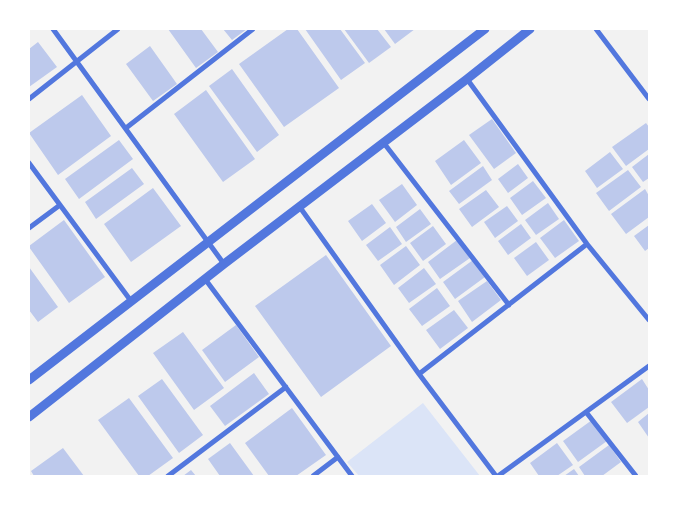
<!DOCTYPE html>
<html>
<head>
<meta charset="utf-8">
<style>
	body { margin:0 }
	#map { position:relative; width:678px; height:505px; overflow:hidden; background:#f2f2f2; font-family:Raleway,sans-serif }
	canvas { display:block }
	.frame { position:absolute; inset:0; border:30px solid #fff; pointer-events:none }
</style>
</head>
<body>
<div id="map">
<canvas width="678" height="505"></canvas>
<div class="frame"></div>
</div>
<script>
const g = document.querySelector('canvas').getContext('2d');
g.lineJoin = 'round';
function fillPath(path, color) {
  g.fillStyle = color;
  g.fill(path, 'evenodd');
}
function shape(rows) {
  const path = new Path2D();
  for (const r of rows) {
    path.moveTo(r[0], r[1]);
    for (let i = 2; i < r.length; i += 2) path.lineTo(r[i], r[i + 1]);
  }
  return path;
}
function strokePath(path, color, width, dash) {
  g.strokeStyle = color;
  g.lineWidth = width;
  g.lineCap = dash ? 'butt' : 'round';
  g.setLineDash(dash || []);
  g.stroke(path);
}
const green = shape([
	[423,403,480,476,359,476,347,462]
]);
const building = shape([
	[168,29,201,29,218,52,196,68],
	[223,29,247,29,232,40],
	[288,29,297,29,339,88,284,127,239,64],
	[305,29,340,29,365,63,341,80],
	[344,29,377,29,391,47,369,63],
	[384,29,415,29,395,44],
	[38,42,57,67,29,87,29,49],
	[150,46,177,84,153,101,126,64],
	[232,69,279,135,257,152,209,86],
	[206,90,255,159,223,182,174,114],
	[82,95,111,136,58,175,29,133],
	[492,119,516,153,494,169,469,135],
	[646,123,649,127,649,149,626,166,612,147],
	[119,140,133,159,79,199,65,179],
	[464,140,481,163,451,185,435,161],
	[610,152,623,169,597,188,585,171],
	[649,154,649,178,643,182,632,167],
	[518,164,528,178,508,193,498,179],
	[483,166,492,180,459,204,449,191],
	[132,168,144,184,96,219,85,202],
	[628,170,641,187,609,211,596,193],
	[533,181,546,198,522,215,510,198],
	[402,184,417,205,395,222,379,200],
	[153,188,181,226,131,262,104,224],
	[645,189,649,196,649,217,626,234,611,214],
	[486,190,499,207,472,227,459,209],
	[548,203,559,219,536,235,525,220],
	[372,204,386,223,362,241,348,221],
	[507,206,518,221,495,238,484,222],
	[420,209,431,224,406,242,396,227],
	[64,220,105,277,69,303,29,247,29,246],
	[564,220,579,241,555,258,540,238],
	[521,224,531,238,508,255,498,241],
	[649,225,649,248,645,251,634,236],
	[433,226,446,244,423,261,410,243],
	[390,227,402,244,378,261,366,245],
	[457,240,470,258,440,279,428,262],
	[536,242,549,260,527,276,514,258],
	[406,246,420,265,394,285,380,265],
	[326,255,391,346,321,397,255,306],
	[473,260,485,277,455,299,443,282],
	[29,267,58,307,38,322,29,310],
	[424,268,436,284,409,303,398,288],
	[487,281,501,300,472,322,458,301],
	[437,288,450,306,422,326,409,309],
	[454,310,468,328,440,349,426,330],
	[236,325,259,357,225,382,202,350],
	[183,332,224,388,194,410,153,353],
	[254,373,269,394,225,426,210,406],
	[162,379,203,435,179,453,138,396],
	[642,379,649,390,649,407,627,423,611,402],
	[129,398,173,458,148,476,139,476,98,420],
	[292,408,326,455,296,476,269,476,245,443],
	[649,413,649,438,638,422],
	[592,420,607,441,578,462,563,441],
	[230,443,254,476,220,476,208,459],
	[557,443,573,465,557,476,539,476,530,463],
	[609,445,621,462,602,476,585,476,579,467],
	[63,448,84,476,34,476,31,471],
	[574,469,579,476,564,476],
	[191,470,196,476,183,476]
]);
const minor = shape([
	[53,29,224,264],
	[596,29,649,99],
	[467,79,587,244,649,320],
	[29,99,118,29],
	[126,128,253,29],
	[383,142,509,305],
	[29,163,131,301],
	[299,206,419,374,496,476],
	[29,228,60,205],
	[205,279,352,476],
	[419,374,587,244],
	[586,412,636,476],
	[168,476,286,387],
	[313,476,338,457],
	[498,476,649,366]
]);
const tertiary = shape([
	[29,380,485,29],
	[29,417,224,264,467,79,530,29]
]);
fillPath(green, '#dbe4f7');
fillPath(building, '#bdc9ec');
strokePath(minor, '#5277de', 5);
strokePath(tertiary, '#5277de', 9);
</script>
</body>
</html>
